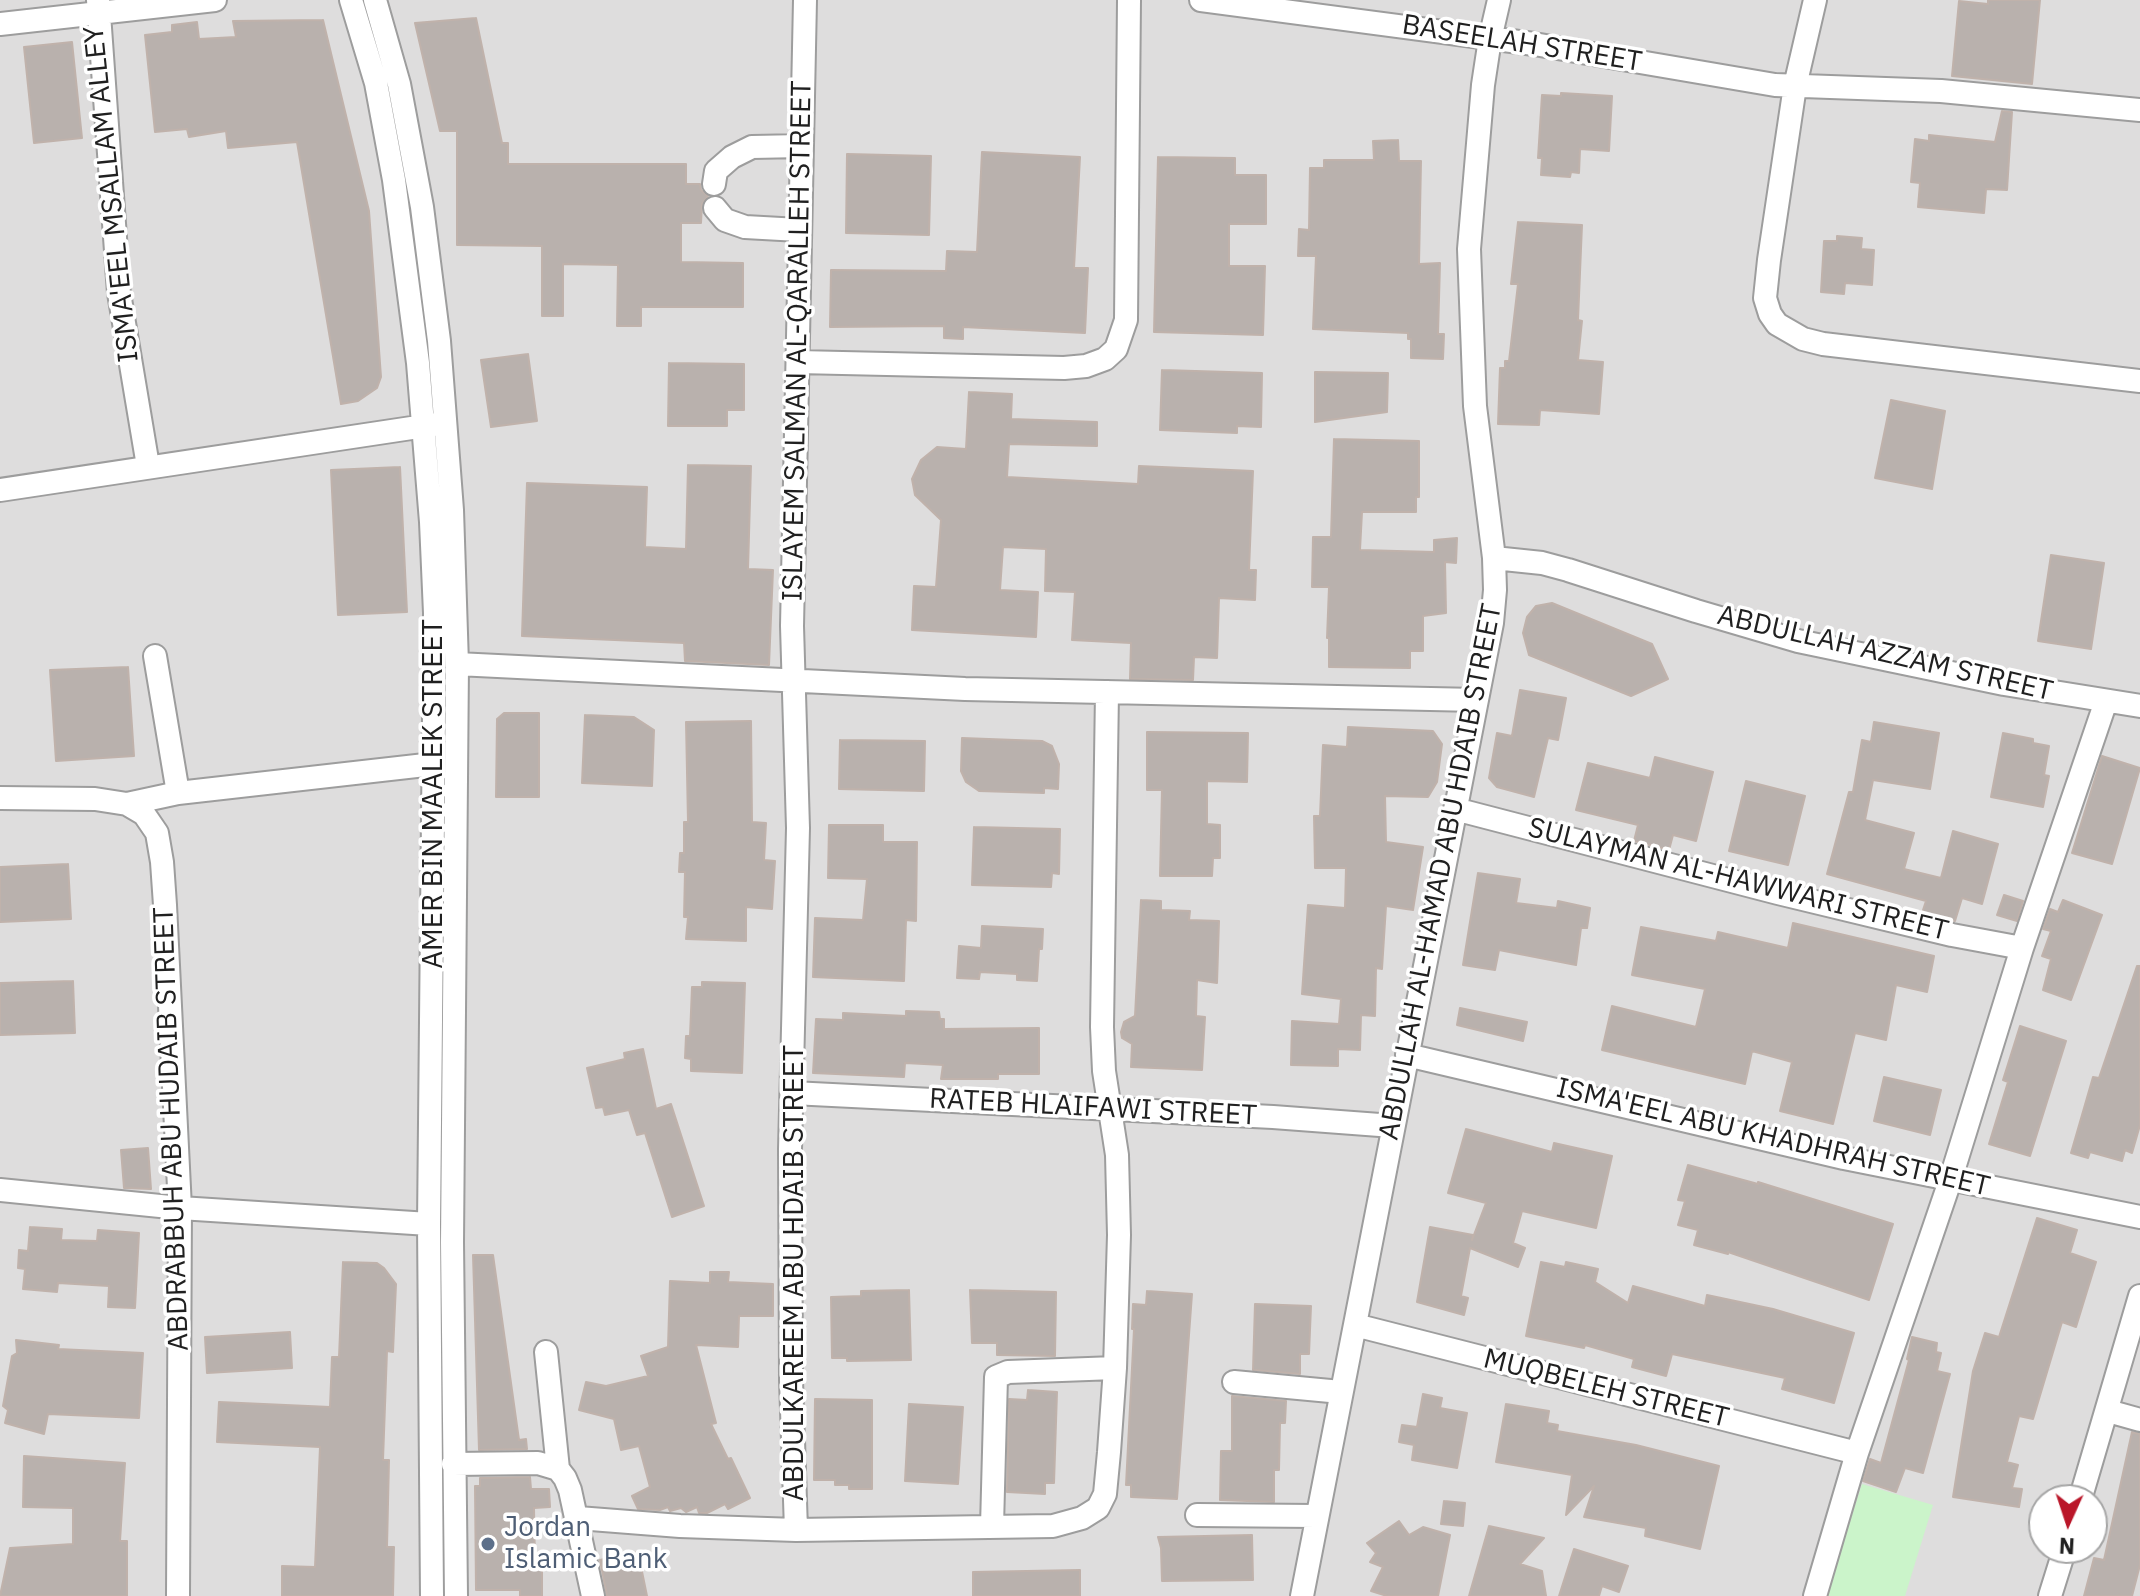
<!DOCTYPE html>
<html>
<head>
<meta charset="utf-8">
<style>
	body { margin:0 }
	#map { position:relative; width:2140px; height:1596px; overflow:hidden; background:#efece8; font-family:"IBM Plex Sans",sans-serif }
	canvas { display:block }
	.north { position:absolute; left:2028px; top:1484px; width:80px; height:80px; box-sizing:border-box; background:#fff; border:2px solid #a6a6a6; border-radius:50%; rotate:183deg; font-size:22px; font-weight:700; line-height:32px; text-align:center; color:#202020 }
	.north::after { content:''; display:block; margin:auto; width:28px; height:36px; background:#ba1629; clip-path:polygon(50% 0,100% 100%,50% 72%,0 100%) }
</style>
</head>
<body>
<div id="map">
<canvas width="2140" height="1596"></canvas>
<div class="north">N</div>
</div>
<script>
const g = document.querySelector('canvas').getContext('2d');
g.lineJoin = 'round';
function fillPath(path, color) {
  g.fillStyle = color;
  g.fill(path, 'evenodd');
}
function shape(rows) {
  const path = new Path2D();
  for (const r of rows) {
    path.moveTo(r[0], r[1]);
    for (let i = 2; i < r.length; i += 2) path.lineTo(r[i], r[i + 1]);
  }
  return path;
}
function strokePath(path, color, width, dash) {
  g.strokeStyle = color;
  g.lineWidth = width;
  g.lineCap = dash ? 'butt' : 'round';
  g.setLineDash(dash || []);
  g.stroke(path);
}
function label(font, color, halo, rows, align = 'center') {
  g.font = font + ' "IBM Plex Sans",sans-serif';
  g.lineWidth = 7;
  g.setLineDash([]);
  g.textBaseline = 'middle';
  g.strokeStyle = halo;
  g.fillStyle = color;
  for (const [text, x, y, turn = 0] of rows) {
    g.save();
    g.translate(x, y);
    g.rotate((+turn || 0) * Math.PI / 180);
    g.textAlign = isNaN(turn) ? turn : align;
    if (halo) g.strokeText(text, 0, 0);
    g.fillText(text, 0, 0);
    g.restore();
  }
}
const residential = shape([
	[0,0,2140,0,2140,1596,0,1596],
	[2044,1500,2092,1500,2092,1548,2044,1548]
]);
const park = shape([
	[1862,1484,1933,1505,1905,1596,1826,1596]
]);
const building = shape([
	[1988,0,2040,0,2032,84,1952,76,1959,1,1988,4,1988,0],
	[476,18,502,143,508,143,508,164,686,164,686,184,700,184,701,190,708,196,702,204,701,223,681,223,681,262,743,263,743,307,641,307,641,326,617,326,618,265,563,264,563,316,542,316,542,246,457,245,457,131,440,131,415,23,476,18],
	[323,20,369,211,381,377,377,388,358,401,341,404,297,142,228,148,226,131,189,137,187,129,155,132,145,35,172,32,172,25,197,22,199,39,236,37,233,21,323,20],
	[72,42,82,138,34,143,24,47,72,42],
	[1561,93,1612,96,1609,151,1580,149,1579,173,1571,172,1570,177,1541,175,1542,158,1538,158,1542,95,1561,96,1561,93],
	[2002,111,2012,112,2007,190,1986,189,1984,213,1918,207,1920,183,1911,182,1915,139,1929,141,1929,135,1995,142,2002,111],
	[1398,140,1399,161,1421,161,1419,264,1440,263,1438,334,1444,334,1443,359,1411,358,1411,339,1408,339,1408,333,1313,329,1316,256,1298,256,1299,229,1309,230,1310,168,1324,168,1324,160,1374,160,1373,141,1398,140],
	[982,152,1080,157,1074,268,1088,268,1085,333,963,327,963,339,944,338,944,326,830,327,831,270,946,271,947,251,977,252,982,152],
	[847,154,931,156,929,235,846,233,847,154],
	[1158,157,1235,158,1235,175,1266,175,1266,224,1229,224,1229,266,1265,266,1263,335,1154,332,1158,157],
	[1518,222,1582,225,1578,320,1582,321,1578,360,1603,362,1599,414,1540,410,1539,425,1498,424,1500,368,1505,368,1505,361,1509,361,1518,284,1511,284,1518,222],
	[1837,236,1862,238,1861,249,1874,250,1872,285,1845,283,1844,294,1821,292,1824,241,1837,241,1837,236],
	[528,354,537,421,491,427,481,360,528,354],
	[669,363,744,364,744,410,727,410,727,426,668,426,669,363],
	[1162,370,1262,373,1261,427,1237,426,1237,433,1160,430,1162,370],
	[1315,372,1388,373,1387,412,1315,422,1315,372],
	[969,392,1012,394,1011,419,1097,422,1097,446,1009,444,1007,477,1138,484,1139,466,1253,471,1249,570,1256,570,1255,600,1219,598,1217,658,1194,657,1193,680,1130,679,1131,643,1072,640,1075,592,1045,591,1046,549,1003,547,1000,590,1038,592,1036,637,912,630,914,586,936,587,941,520,915,495,912,479,921,460,937,447,966,449,969,392],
	[1891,400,1945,411,1932,489,1875,478,1891,400],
	[1334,439,1419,441,1419,497,1416,497,1416,512,1362,512,1360,550,1434,552,1434,540,1457,538,1456,563,1445,562,1446,613,1423,616,1423,651,1410,651,1410,668,1329,667,1329,638,1327,638,1329,587,1312,587,1313,537,1331,537,1334,439],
	[688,465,751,466,748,569,773,570,769,665,685,661,684,643,522,636,527,483,647,487,645,547,686,549,688,465],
	[400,467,407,612,338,615,331,470,400,467],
	[2051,555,2104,563,2091,649,2038,641,2051,555],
	[1552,603,1652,644,1668,679,1631,696,1529,655,1523,633,1527,617,1536,606,1552,603],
	[128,667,134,756,56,761,50,670,128,667],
	[1520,690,1566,698,1558,740,1548,738,1534,797,1497,787,1489,778,1497,733,1512,736,1520,690],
	[504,713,539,713,539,797,496,797,497,719,504,713],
	[585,715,634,717,654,730,652,786,582,783,585,715],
	[751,721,752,822,766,823,764,860,775,861,772,909,746,907,746,941,686,939,688,917,684,917,685,872,679,872,680,853,684,853,684,822,688,822,686,722,751,721],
	[1874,722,1939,733,1930,789,1873,780,1865,820,1914,833,1904,869,1941,878,1953,831,1998,844,1982,904,1962,898,1955,921,1922,913,1926,901,1827,874,1849,792,1853,792,1862,740,1871,742,1874,722],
	[1348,727,1433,731,1442,744,1437,782,1428,797,1385,796,1386,842,1423,847,1413,910,1386,906,1382,969,1376,968,1375,1016,1361,1015,1360,1050,1338,1049,1338,1066,1291,1065,1292,1021,1339,1024,1341,999,1302,994,1308,905,1345,908,1346,868,1315,868,1314,816,1320,816,1323,745,1347,747,1348,727],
	[1147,732,1248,733,1247,782,1207,781,1207,824,1220,825,1220,858,1213,858,1212,876,1160,876,1162,790,1147,790,1147,732],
	[2003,733,2033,739,2033,743,2049,746,2044,775,2049,776,2043,807,1991,797,2003,733],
	[962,738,1042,741,1052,746,1059,764,1058,789,1044,788,1044,793,979,791,966,782,961,771,962,738],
	[840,740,925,741,924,791,839,789,840,740],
	[2102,756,2140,768,2112,864,2072,853,2102,756],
	[1655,757,1713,772,1696,841,1673,835,1669,850,1634,841,1638,825,1576,810,1588,763,1650,778,1655,757],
	[1746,781,1805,796,1788,865,1729,851,1746,781],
	[829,825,883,825,883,842,917,842,916,921,906,920,904,981,813,977,815,918,863,920,867,879,828,878,829,825],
	[974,827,1060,829,1059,874,1052,873,1051,887,972,885,974,827],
	[68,864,71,919,0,922,0,867,68,864],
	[1478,873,1520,879,1516,903,1557,908,1558,901,1590,908,1587,928,1581,928,1576,965,1499,950,1495,970,1463,965,1478,873],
	[2004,895,2023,901,2017,921,1997,915,2004,895],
	[1141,900,1161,901,1161,910,1190,911,1189,920,1219,921,1217,983,1197,980,1196,1016,1205,1017,1202,1070,1131,1067,1132,1044,1122,1038,1121,1032,1124,1022,1135,1016,1141,900],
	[2063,900,2102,915,2071,1000,2043,990,2051,959,2042,956,2051,931,2043,929,2050,909,2058,912,2063,900],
	[1793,923,1934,956,1927,992,1896,985,1886,1040,1855,1033,1833,1124,1780,1111,1792,1062,1752,1051,1745,1084,1602,1050,1612,1006,1696,1027,1705,989,1632,975,1641,927,1716,941,1718,932,1788,948,1793,923],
	[982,926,1043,929,1042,949,1039,949,1037,981,1017,980,1017,974,980,972,979,979,957,978,959,946,981,948,982,926],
	[2137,966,2140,966,2140,1125,2132,1153,2125,1150,2122,1161,2090,1152,2088,1158,2071,1153,2093,1077,2099,1078,2137,966],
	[73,981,75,1033,0,1035,0,983,73,981],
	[702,982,745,983,742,1073,691,1071,691,1059,685,1058,686,1036,690,1036,692,987,702,987,702,982],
	[1460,1008,1527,1022,1523,1041,1457,1025,1460,1008],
	[906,1011,939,1012,940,1019,944,1019,944,1029,1039,1028,1039,1074,998,1074,998,1079,941,1079,943,1065,905,1063,904,1077,813,1073,816,1019,843,1020,843,1013,906,1016,906,1011],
	[2020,1026,2066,1041,2030,1156,1989,1144,2008,1082,2003,1080,2020,1026],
	[643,1049,656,1109,671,1104,704,1206,672,1217,645,1133,637,1135,629,1110,605,1115,603,1107,596,1108,587,1068,625,1059,624,1053,643,1049],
	[1884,1077,1941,1090,1930,1135,1874,1121,1884,1077],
	[1466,1129,1552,1152,1554,1143,1612,1156,1596,1228,1522,1211,1513,1243,1525,1248,1518,1267,1470,1248,1461,1296,1468,1298,1464,1315,1417,1302,1430,1227,1473,1235,1472,1240,1486,1203,1448,1193,1466,1129],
	[148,1148,151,1189,124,1188,121,1150,148,1148],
	[1688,1165,1758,1184,1758,1182,1893,1224,1869,1300,1728,1252,1728,1254,1694,1245,1698,1230,1678,1225,1685,1201,1678,1200,1688,1165],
	[2037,1218,2077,1230,2070,1253,2096,1262,2076,1327,2062,1322,2033,1419,2019,1416,2007,1462,2018,1465,2012,1488,2022,1489,2019,1507,1953,1497,1973,1371,1985,1333,1999,1337,2037,1218],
	[30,1227,62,1229,61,1240,97,1241,98,1230,139,1233,135,1308,108,1307,109,1286,58,1283,57,1292,23,1289,25,1269,18,1268,19,1250,28,1251,30,1227],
	[473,1255,493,1255,519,1440,526,1439,527,1449,479,1450,473,1255],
	[343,1262,377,1263,384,1268,396,1284,393,1352,387,1351,383,1460,389,1460,387,1547,394,1547,393,1596,282,1596,282,1566,315,1567,320,1447,217,1442,219,1402,330,1407,332,1357,339,1357,343,1262],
	[1541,1262,1565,1267,1566,1262,1598,1269,1595,1282,1628,1303,1633,1286,1705,1306,1707,1295,1773,1309,1854,1333,1834,1403,1782,1389,1785,1378,1672,1354,1666,1376,1632,1367,1634,1359,1585,1345,1584,1348,1526,1336,1541,1262],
	[710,1272,729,1272,728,1282,773,1284,773,1316,739,1316,738,1347,696,1345,716,1423,711,1424,728,1459,731,1458,750,1498,728,1509,725,1504,707,1513,699,1513,697,1507,686,1512,681,1508,670,1511,668,1507,660,1510,638,1509,632,1496,650,1487,639,1446,621,1450,614,1419,579,1410,586,1382,606,1386,648,1376,641,1356,668,1347,670,1281,710,1283,710,1272],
	[909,1290,911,1360,847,1361,847,1358,832,1358,831,1297,861,1296,861,1291,909,1290],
	[970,1290,1056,1292,1055,1356,997,1355,997,1343,972,1343,970,1290],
	[1147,1291,1192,1294,1177,1499,1131,1497,1131,1485,1126,1485,1134,1329,1132,1329,1133,1304,1146,1305,1147,1291],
	[1255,1304,1311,1306,1309,1354,1300,1354,1300,1374,1253,1370,1255,1304],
	[290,1332,292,1368,207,1373,205,1337,290,1332],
	[1912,1337,1937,1343,1936,1352,1941,1353,1937,1371,1950,1374,1923,1473,1905,1468,1896,1492,1863,1481,1870,1459,1881,1463,1909,1360,1907,1359,1912,1337],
	[16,1340,59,1345,58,1349,143,1353,139,1418,48,1414,44,1434,5,1423,8,1410,3,1406,12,1356,17,1353,16,1340],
	[1028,1390,1057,1392,1054,1483,1045,1483,1045,1494,1007,1492,1009,1399,1027,1400,1028,1390],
	[1423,1394,1442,1398,1440,1408,1467,1413,1457,1468,1412,1460,1414,1445,1399,1442,1402,1425,1417,1427,1423,1394],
	[1232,1396,1286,1401,1285,1423,1280,1423,1279,1470,1274,1470,1274,1502,1220,1500,1221,1451,1232,1451,1232,1396],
	[815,1399,872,1400,872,1489,849,1489,849,1485,835,1485,835,1480,814,1480,815,1399],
	[909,1404,963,1407,958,1484,905,1481,909,1404],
	[1506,1404,1549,1411,1547,1423,1558,1425,1557,1431,1636,1445,1719,1466,1700,1549,1645,1536,1646,1528,1584,1517,1594,1486,1566,1515,1572,1475,1496,1462,1506,1404],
	[2132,1432,2140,1434,2140,1565,2132,1596,2084,1596,2094,1558,2104,1560,2132,1432],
	[24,1456,125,1463,120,1541,127,1541,127,1596,0,1596,10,1548,73,1544,73,1508,23,1507,24,1456],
	[530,1477,531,1489,549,1489,550,1507,534,1508,535,1562,542,1562,542,1596,520,1596,520,1590,476,1590,475,1486,480,1486,480,1478,530,1477],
	[1444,1501,1465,1503,1463,1526,1441,1524,1444,1501],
	[1399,1521,1409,1535,1423,1527,1450,1535,1438,1596,1387,1596,1371,1591,1383,1567,1370,1562,1376,1553,1367,1543,1399,1521],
	[1489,1526,1544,1538,1520,1564,1542,1571,1546,1596,1469,1596,1489,1526],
	[1252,1535,1253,1580,1162,1581,1161,1548,1158,1537,1252,1535],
	[1574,1549,1628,1566,1619,1592,1602,1586,1599,1596,1559,1596,1574,1549],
	[638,1552,647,1596,607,1596,600,1560,638,1552],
	[1080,1570,1080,1596,973,1596,973,1572,1080,1570]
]);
const minor = shape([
	[98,0,119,293,148,466],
	[351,0,376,83,394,180,418,363,431,522,435,613,429,1224,432,1596],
	[375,0,399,84,422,207,439,341,452,510,457,664,452,1242,456,1596],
	[1201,0,1534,44,1775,85,1941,91,2140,110],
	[1815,0,1795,86,1769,260,1765,298,1770,314,1777,324,1803,339,1823,344,2140,381],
	[0,24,215,0],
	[714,184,716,171,732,157,752,147,802,146],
	[715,208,725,220,745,227,799,230],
	[798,362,1064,368,1086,366,1105,359,1116,349,1126,320,1129,0],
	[0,490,438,424],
	[1494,558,1542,563,1568,570,1696,611,1798,641,2004,684,2140,706],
	[155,656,178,793],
	[457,664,965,689,1477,700],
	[0,798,95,799,127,804,144,814,157,833,162,862,165,905,180,1208,178,1596],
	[127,804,178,793,434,764],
	[1455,809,1778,893,1952,935,2022,948],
	[1407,1055,1844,1158,2140,1217],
	[792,1093,1273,1117,1393,1126],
	[0,1190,180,1208,429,1224],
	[1355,1325,1857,1453],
	[546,1352,558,1469],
	[1234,1382,1341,1392],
	[2108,1411,2140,1420],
	[453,1464,538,1463,558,1469,565,1478,570,1490,593,1596],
	[2080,1500,2140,1296],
	[1197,1515,1316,1516],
	[578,1518,680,1526,796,1530,1053,1526,1082,1518,1098,1508,1105,1494,1109,1452,1115,1368,1119,1235,1117,1155,1104,1071,1102,1027,1107,692],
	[992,1526,996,1377,1008,1372,1115,1368],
	[796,1530,791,1380,790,1149,798,828,792,626,805,0],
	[1302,1596,1492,623,1495,590,1494,558,1475,406,1469,249,1483,85,1490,39,1499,0],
	[1815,1596,1857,1453,1950,1181,2022,948,2106,701],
	[2050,1596,2065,1548]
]);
const markers = [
	[488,1544,8,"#5c6f8a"]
];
const streetNames = [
	["BASEELAH STREET",1522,44,9],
	["ISMA'EEL MSALLAM ALLEY",112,194,-96],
	["ISLAYEM SALMAN AL-QARALLEH STREET",798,341,-89],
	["ABDULLAH AZZAM STREET",1885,654,13],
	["AMER BIN MAALEK STREET",434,794,-90],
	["ABDULLAH AL-HAMAD ABU HDAIB STREET",1441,872,-79],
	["SULAYMAN AL-HAWWARI STREET",1738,880,14],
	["RATEB HLAIFAWI STREET",1093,1108,3],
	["ABDRABBUH ABU HUDAIB STREET",172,1129,-92],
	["ISMA'EEL ABU KHADHRAH STREET",1773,1138,13],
	["ABDULKAREEM ABU HDAIB STREET",795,1273,-90],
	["MUQBELEH STREET",1606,1389,14]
];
const serviceNames = [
	["Jordan",504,1528],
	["Islamic Bank",504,1560]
];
fillPath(residential, '#dedddd');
fillPath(park, '#cbf4ca');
fillPath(building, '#b9b1ad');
strokePath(building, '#c0b2ab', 2);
strokePath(minor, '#9d9d9d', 26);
strokePath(minor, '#fff', 22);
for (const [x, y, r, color] of markers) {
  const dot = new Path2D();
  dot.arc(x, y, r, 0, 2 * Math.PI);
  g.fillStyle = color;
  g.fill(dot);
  strokePath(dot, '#fff', 3);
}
label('28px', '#202020', '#fff', streetNames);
label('28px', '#4e5e75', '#fff', serviceNames, 'left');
</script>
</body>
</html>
